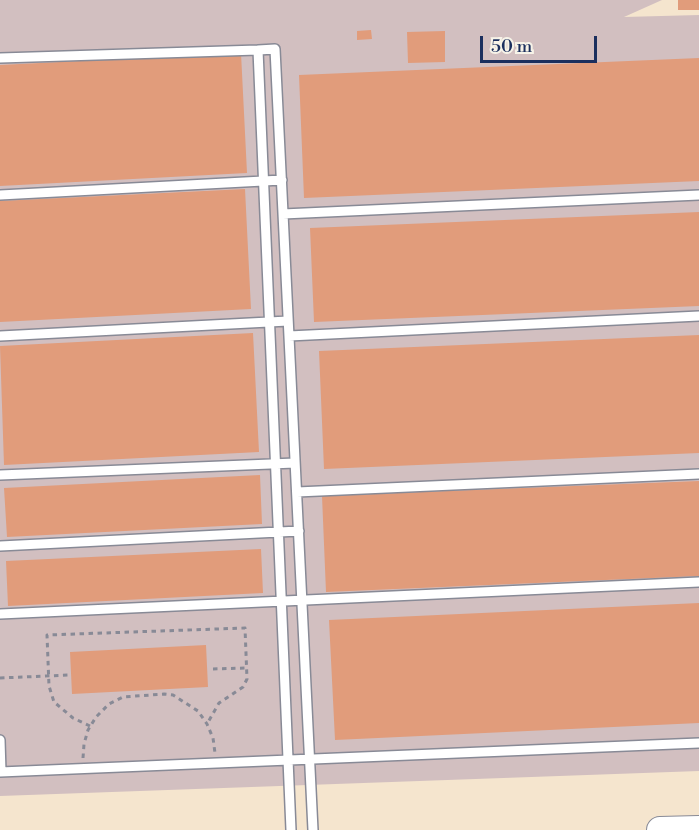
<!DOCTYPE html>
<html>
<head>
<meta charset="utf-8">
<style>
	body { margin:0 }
	#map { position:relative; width:699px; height:830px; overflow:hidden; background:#f5e5ce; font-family:"Libre Bodoni",serif }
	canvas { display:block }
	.scale { position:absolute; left:480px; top:36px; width:117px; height:27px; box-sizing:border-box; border:3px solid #1b2f5e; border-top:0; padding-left:8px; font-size:18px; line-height:21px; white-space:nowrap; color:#1b2f5e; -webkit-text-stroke:4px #f7f3e8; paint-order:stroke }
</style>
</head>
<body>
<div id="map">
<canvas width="699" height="830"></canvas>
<div class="scale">50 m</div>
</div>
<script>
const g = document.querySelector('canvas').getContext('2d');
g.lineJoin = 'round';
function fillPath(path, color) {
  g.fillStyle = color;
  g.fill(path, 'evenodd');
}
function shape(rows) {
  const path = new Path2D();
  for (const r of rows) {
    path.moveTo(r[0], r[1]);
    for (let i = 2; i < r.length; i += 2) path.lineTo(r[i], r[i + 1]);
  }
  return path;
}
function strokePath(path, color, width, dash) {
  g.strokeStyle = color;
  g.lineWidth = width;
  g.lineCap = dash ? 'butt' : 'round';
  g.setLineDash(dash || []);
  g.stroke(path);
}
const industrial = shape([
	[0,0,662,0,624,17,699,15,699,771,0,796]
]);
const building = shape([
	[678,0,699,0,699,10,678,10],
	[371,30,372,39,357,40,357,31],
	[445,31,445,62,408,63,407,32],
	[241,53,247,173,0,186,0,65],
	[699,58,699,181,304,198,299,75],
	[245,189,251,309,0,322,0,201],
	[699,212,699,306,314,322,310,228],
	[253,333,259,452,4,465,0,346],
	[699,335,699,453,324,469,319,351],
	[260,475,262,524,7,537,4,488],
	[699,481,699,576,326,592,322,496],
	[261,549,263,593,8,606,6,561],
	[699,603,699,723,335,740,329,620],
	[206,645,208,687,72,694,70,652]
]);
const path = shape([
	[213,669,247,668],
	[0,678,69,675],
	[90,726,73,718,54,702,49,686,47,635,245,628,247,679,243,687,219,703,207,724],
	[83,758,84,744,88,730,96,717,109,704,123,697,164,694,173,695,198,711,207,724,213,738,215,753]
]);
const lane = shape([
	[0,58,258,50],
	[0,195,282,180],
	[283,214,699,195],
	[0,336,288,321],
	[289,336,699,316],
	[0,475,295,463],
	[297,492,699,474],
	[0,546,299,531],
	[0,614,699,582],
	[0,740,1,772],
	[0,772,699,743],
	[291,830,258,50,275,49,313,830]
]);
const secondary = shape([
	[660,830,699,829]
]);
fillPath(industrial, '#d2bfc0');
fillPath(building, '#e19c7b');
strokePath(lane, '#888a96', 12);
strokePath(secondary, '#888a96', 28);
strokePath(path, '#888a96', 3, [4.5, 4.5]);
strokePath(lane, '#fff', 9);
strokePath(secondary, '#fff', 26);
</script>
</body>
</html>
